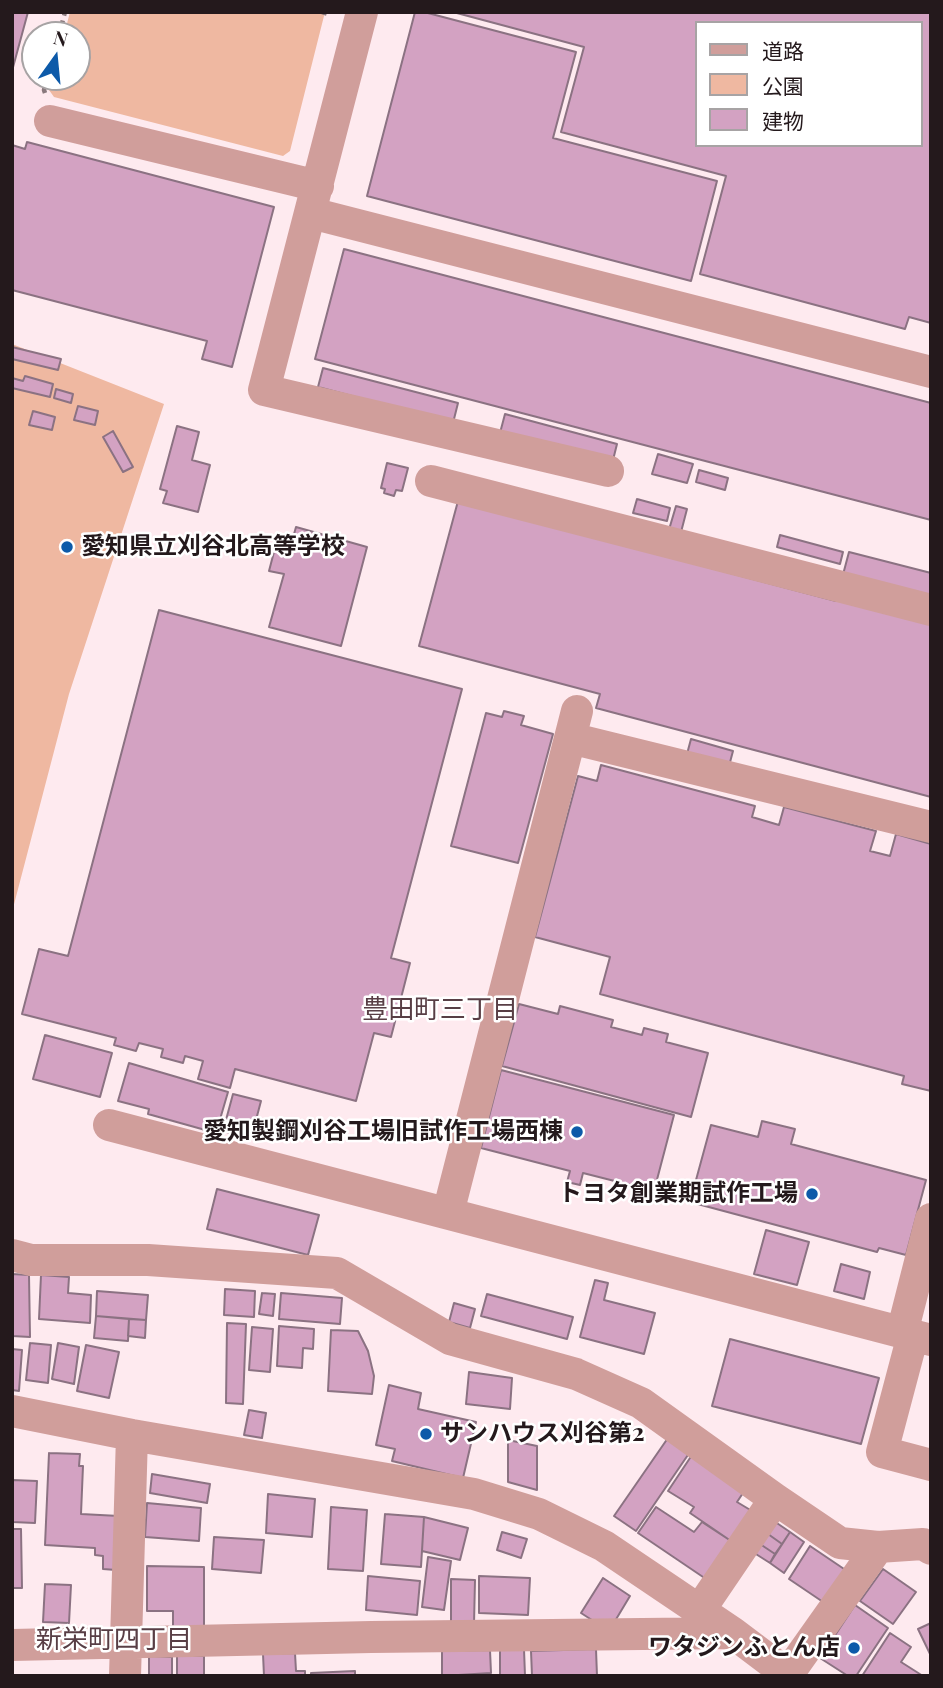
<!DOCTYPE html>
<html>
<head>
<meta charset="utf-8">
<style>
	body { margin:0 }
	#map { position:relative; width:943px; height:1688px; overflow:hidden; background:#feeaef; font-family:"Playfair Display","Noto Sans JP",serif }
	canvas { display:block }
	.frame { position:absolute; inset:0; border:14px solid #24191c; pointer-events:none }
	.legend { position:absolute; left:695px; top:21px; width:228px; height:126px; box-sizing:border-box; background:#fff; border:2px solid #a7a3a4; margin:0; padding:9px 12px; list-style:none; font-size:21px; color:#24191c }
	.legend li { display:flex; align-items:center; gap:14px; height:35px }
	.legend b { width:35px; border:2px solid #a7a3a4 }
	.north { position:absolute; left:21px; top:21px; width:70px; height:70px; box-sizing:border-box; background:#fff; border:2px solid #a7a3a4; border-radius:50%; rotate:15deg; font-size:19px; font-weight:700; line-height:28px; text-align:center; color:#24191c }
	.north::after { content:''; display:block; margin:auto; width:24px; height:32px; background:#0d5aa9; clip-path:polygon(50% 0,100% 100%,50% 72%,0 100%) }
</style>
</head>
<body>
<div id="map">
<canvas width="943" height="1688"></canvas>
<div class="frame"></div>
<ul class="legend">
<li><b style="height:9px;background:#d09e9b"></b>道路</li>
<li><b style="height:19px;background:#efb8a1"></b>公園</li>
<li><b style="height:19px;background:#d3a2c2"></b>建物</li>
</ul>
<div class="north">N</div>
</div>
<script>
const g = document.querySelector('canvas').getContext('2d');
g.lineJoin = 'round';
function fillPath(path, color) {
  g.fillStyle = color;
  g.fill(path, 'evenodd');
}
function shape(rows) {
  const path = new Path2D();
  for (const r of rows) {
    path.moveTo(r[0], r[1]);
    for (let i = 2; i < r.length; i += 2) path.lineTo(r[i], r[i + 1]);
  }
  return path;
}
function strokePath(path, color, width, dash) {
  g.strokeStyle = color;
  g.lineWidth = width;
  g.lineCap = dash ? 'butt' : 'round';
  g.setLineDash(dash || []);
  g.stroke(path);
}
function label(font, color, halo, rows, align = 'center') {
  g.font = font + ' "Playfair Display","Noto Sans JP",serif';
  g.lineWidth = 5;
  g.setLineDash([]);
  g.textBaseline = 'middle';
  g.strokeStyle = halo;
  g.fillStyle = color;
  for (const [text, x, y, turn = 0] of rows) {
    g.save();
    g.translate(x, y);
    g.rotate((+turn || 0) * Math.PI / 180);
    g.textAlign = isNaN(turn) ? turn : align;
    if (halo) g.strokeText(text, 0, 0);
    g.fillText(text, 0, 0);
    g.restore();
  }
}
const green = shape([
	[70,12,325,12,290,151,283,156,54,97,49,90,52,77,77,77,77,35,64,35],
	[12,344,164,404,69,694,12,912]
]);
const building = shape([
	[12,12,28,12,12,71,12,12],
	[415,12,424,12,576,52,553,138,717,181,691,281,367,196,415,12],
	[453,12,931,12,931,323,909,317,905,329,700,274,726,176,561,132,584,47,453,12],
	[696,23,920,23,920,145,696,145,696,23],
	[27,142,274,207,232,367,202,359,207,341,12,290,12,145,25,149,27,142],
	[344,249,931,403,931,520,315,359,344,249],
	[12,347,61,359,58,370,12,359,12,347],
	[323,368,458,403,453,423,318,387,323,368],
	[25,376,53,384,50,397,12,388,12,378,23,381,25,376],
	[56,389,73,394,71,403,54,398,56,389],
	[78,406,98,411,95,425,74,420,78,406],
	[33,411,55,417,52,430,29,425,33,411],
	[505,414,617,444,612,464,500,433,505,414],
	[177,426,199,432,192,460,210,465,198,512,163,503,167,491,160,489,177,426],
	[113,431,133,467,123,472,103,437,113,431],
	[658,454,693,464,687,483,652,474,658,454],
	[387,463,408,468,402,491,396,490,394,496,384,493,385,489,381,488,387,463],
	[699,470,728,478,725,490,696,482,699,470],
	[637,499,670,508,667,521,633,513,637,499],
	[458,501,836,601,849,552,931,573,931,797,596,708,600,694,419,646,458,501],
	[676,506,687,509,680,536,668,533,676,506],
	[296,527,367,547,341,646,269,627,284,574,269,571,275,548,289,552,296,527],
	[780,535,843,552,840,564,777,547,780,535],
	[159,610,462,689,391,958,410,963,391,1037,374,1033,356,1101,235,1069,230,1088,198,1079,203,1061,185,1056,183,1063,161,1057,163,1049,139,1043,136,1051,114,1045,116,1038,22,1014,39,949,68,956,159,610],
	[504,711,524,716,521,725,553,734,518,863,451,846,486,713,502,717,504,711],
	[691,739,733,751,729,766,687,754,691,739],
	[601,765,755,806,752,817,779,825,784,807,876,831,870,851,890,856,896,834,931,844,931,1091,902,1084,904,1076,600,994,610,957,535,937,578,776,597,781,601,765],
	[519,1004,558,1014,560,1006,613,1020,611,1027,642,1035,644,1028,668,1034,666,1042,708,1053,691,1117,502,1066,519,1004],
	[45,1035,112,1053,100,1097,33,1079,45,1035],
	[129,1063,228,1092,216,1133,148,1114,149,1109,118,1101,129,1063],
	[501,1070,674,1115,654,1191,583,1173,580,1185,567,1182,570,1171,481,1148,501,1070],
	[233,1094,261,1101,252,1135,246,1133,244,1137,223,1131,233,1094],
	[762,1121,795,1129,791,1144,926,1180,906,1255,879,1248,877,1252,690,1202,711,1125,758,1137,762,1121],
	[217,1189,319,1215,308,1255,207,1229,217,1189],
	[766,1230,809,1242,797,1285,754,1274,766,1230],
	[841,1264,870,1272,864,1299,834,1291,841,1264],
	[12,1274,29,1275,30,1337,12,1336,12,1274],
	[41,1275,69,1277,68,1293,91,1295,90,1323,39,1319,41,1275],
	[595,1280,608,1283,604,1300,655,1313,644,1354,580,1337,595,1280],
	[225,1289,255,1291,254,1317,224,1315,225,1289],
	[97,1291,148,1295,146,1320,96,1316,97,1291],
	[262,1293,275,1294,273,1316,259,1314,262,1293],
	[281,1293,342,1298,340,1324,279,1319,281,1293],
	[487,1294,573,1317,567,1339,481,1316,487,1294],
	[454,1303,475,1309,470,1328,449,1322,454,1303],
	[96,1316,129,1319,128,1341,94,1338,96,1316],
	[129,1319,146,1320,145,1338,128,1336,129,1319],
	[227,1323,246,1324,243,1404,226,1403,227,1323],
	[279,1326,314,1329,313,1349,303,1348,302,1368,277,1366,279,1326],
	[252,1327,273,1329,270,1372,249,1370,252,1327],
	[331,1330,358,1331,368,1351,374,1376,372,1394,328,1391,331,1330],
	[730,1339,879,1378,861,1444,712,1406,730,1339],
	[30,1343,51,1345,48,1383,26,1380,30,1343],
	[58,1343,79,1347,74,1384,52,1379,58,1343],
	[86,1345,119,1352,109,1398,77,1391,86,1345],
	[12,1349,22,1350,19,1391,12,1390,12,1349],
	[469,1372,512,1378,510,1409,466,1404,469,1372],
	[389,1385,421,1393,418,1409,476,1422,463,1478,392,1461,395,1449,376,1445,389,1385],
	[249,1410,266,1413,262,1438,244,1435,249,1410],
	[670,1435,692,1449,636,1531,614,1516,670,1435],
	[508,1440,537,1446,537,1490,508,1482,508,1440],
	[49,1453,80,1454,79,1466,83,1466,81,1514,119,1516,116,1570,103,1569,103,1556,95,1555,95,1548,45,1545,49,1453],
	[692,1455,745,1490,737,1502,752,1511,731,1541,690,1513,694,1507,668,1491,692,1455],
	[152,1474,210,1484,207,1503,150,1493,152,1474],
	[12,1480,37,1481,35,1523,12,1522,12,1480],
	[268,1494,315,1499,312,1537,266,1533,268,1494],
	[147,1503,201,1508,199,1541,145,1537,147,1503],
	[331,1507,367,1510,363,1571,328,1569,331,1507],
	[656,1507,694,1532,702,1522,731,1541,706,1579,638,1533,656,1507],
	[385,1514,424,1517,421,1567,381,1564,385,1514],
	[424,1517,468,1528,460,1560,422,1551,424,1517],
	[768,1517,790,1532,782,1544,761,1529,768,1517],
	[12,1529,21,1529,22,1588,12,1588,12,1529],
	[761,1529,782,1544,775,1554,754,1540,761,1529],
	[502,1532,527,1539,521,1558,497,1550,502,1532],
	[790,1532,804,1542,784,1573,770,1563,790,1532],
	[214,1537,264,1540,261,1573,212,1569,214,1537],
	[754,1540,775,1554,770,1563,748,1549,754,1540],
	[810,1546,850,1573,829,1606,789,1579,810,1546],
	[428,1557,451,1561,444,1610,422,1607,428,1557],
	[147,1566,204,1567,204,1633,173,1634,173,1611,147,1611,147,1566],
	[883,1569,916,1592,893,1624,860,1601,883,1569],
	[368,1576,420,1581,417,1615,366,1610,368,1576],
	[479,1576,530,1578,528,1615,479,1613,479,1576],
	[603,1578,630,1596,609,1631,581,1613,603,1578],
	[451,1579,475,1580,474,1624,451,1623,451,1579],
	[45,1584,71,1585,69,1623,43,1622,45,1584],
	[855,1605,888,1628,856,1676,848,1676,820,1658,855,1605],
	[931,1623,931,1656,918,1629,931,1623],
	[890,1633,911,1647,901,1662,923,1676,862,1676,890,1633],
	[500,1649,524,1649,525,1676,500,1676,500,1649],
	[596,1649,597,1676,532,1676,531,1651,596,1649],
	[490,1650,491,1673,442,1676,442,1651,490,1650],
	[295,1653,296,1671,305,1671,305,1676,264,1676,263,1654,295,1653],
	[149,1656,172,1657,172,1676,149,1676,149,1656],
	[177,1656,204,1656,204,1676,177,1676,177,1656],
	[355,1671,355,1676,311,1676,311,1673,355,1671]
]);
const path = shape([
	[322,12,331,15],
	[59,35,65,12],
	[45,93,44,90,47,77]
]);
const minor = shape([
	[362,12,264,390,608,471],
	[50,121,318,186],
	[311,213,931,372],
	[431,481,931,610],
	[570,738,931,827],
	[109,1125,931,1340],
	[448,1213,577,711],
	[12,1255,31,1260,148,1260,337,1273,450,1339,576,1374,641,1403,775,1499,840,1543,878,1547,923,1544,931,1549],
	[902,1333,931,1219],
	[913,1335,882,1452,931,1465],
	[12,1411,132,1435,474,1494,539,1514,604,1546,733,1633],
	[699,1611,775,1499],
	[12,1645,371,1637,733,1633,790,1676],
	[788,1674,878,1547],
	[125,1676,132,1435]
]);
const markers = [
	[67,547,7,"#0d5aa9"],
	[577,1132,7,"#0d5aa9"],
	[812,1194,7,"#0d5aa9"],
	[426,1434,7,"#0d5aa9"],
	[854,1648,7,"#0d5aa9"]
];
const poiNames = [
	["愛知県立刈谷北高等学校",81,547,"left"],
	["愛知製鋼刈谷工場旧試作工場西棟",563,1132],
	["トヨタ創業期試作工場",798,1194],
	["サンハウス刈谷第2",440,1434,"left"],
	["ワタジンふとん店",840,1648]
];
const neighbourhoodNames = [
	["豊田町三丁目",440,1010],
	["新栄町四丁目",114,1640]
];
fillPath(green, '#efb8a1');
fillPath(building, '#d3a2c2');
strokePath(building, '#8b7282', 2);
strokePath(path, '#89797d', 4.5, [5, 5]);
strokePath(minor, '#d09e9b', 32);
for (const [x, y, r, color] of markers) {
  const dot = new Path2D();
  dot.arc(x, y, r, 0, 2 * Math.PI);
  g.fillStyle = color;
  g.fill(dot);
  strokePath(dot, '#fff', 2.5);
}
label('bold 24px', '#24191c', '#fff', poiNames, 'right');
label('26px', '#583e45', '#fff', neighbourhoodNames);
</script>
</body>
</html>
